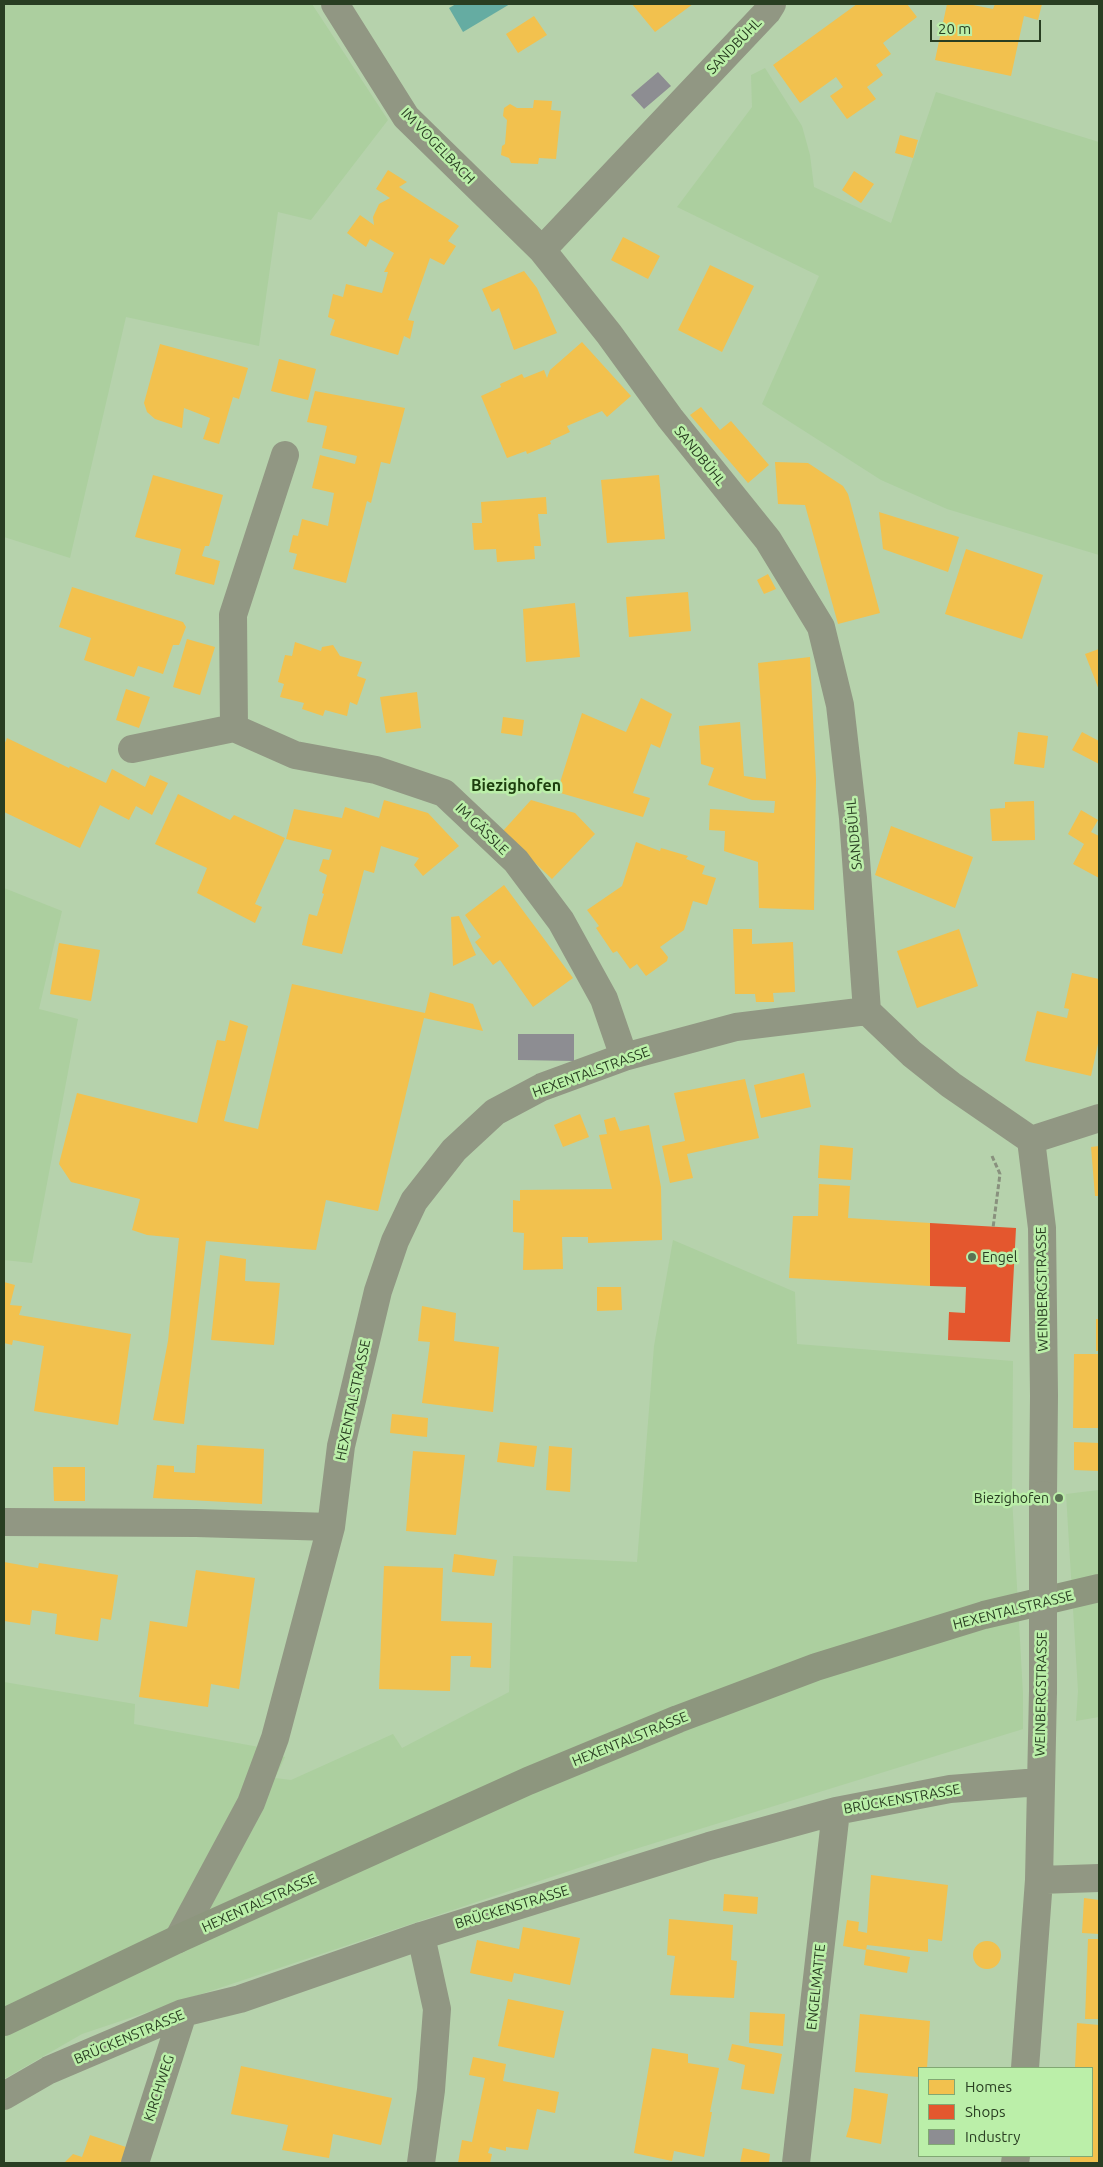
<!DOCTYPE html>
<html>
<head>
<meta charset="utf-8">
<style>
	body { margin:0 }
	#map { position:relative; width:1103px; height:2167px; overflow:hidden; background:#b6d2ac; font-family:Ubuntu,sans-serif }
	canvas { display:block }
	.frame { position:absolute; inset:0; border:5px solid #293e22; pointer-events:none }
	.legend { position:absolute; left:918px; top:2067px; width:175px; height:90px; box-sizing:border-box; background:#bbefa9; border:1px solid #81a873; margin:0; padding:6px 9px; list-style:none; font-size:15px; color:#293e22 }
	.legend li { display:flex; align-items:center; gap:10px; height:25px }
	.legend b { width:25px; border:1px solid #81a873 }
	.scale { position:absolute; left:930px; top:20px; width:111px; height:22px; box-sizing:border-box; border:2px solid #293e22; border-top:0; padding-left:6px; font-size:15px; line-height:18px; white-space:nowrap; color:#293e22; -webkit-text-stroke:4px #bbefa9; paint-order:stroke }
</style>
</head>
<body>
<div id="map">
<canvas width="1103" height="2167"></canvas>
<div class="frame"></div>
<ul class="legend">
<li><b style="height:14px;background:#f2c14e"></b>Homes</li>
<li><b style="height:14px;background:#e4572e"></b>Shops</li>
<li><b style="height:14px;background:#8d8d92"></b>Industry</li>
</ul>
<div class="scale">20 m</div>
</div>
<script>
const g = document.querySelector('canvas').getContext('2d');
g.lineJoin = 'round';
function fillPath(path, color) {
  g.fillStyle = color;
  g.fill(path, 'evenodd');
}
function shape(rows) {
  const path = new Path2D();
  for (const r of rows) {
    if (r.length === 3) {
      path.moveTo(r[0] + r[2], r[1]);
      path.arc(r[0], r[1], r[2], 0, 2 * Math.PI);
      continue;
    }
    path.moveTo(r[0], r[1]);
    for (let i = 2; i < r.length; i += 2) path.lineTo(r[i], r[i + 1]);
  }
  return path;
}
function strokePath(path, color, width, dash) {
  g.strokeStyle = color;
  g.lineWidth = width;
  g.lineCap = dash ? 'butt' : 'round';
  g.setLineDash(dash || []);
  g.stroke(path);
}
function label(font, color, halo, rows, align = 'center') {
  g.font = font + ' Ubuntu,sans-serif';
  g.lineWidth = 5;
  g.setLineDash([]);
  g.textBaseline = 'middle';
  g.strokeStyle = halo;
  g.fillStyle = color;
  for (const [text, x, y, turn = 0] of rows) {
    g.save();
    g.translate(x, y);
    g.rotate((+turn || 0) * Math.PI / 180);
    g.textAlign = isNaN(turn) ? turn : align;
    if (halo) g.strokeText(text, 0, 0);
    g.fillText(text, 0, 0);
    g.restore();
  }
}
const green = shape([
	[4,4,312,4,388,120,311,220,278,212,259,346,126,317,70,558,4,537],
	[765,68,802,126,810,155,814,187,891,223,936,92,1099,142,1099,555,947,509,881,480,762,404,819,276,677,207,752,107,751,75],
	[4,888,62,911,39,1009,78,1019,32,1263,4,1260],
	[673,1240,795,1292,797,1344,1013,1361,1012,1497,1023,1694,1023,1729,632,1850,82,2034,4,2079,4,1682,135,1704,134,1724,259,1747,285,1757,275,1778,291,1780,393,1734,402,1748,509,1692,513,1556,637,1562,654,1346],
	[1099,1490,1099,1717,1076,1721,1078,1691,1066,1494]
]);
const water = shape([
	[456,4,510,4,463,32,449,8]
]);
const homes = shape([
	[632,4,693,4,655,32],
	[857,4,907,4,917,17,883,43,891,54,876,65,883,75,867,87,876,99,847,119,830,96,843,87,836,77,800,103,773,65],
	[947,4,968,4,993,9,995,4,1042,4,1038,20,1024,16,1011,76,935,60],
	[534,16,547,35,518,53,506,34],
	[534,100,552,101,551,110,561,111,556,159,539,158,538,164,511,163,509,158,501,155,502,146,505,144,507,120,503,116,504,108,510,104,517,108,533,108],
	[900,135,918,140,913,158,895,153],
	[388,170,407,182,399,187,459,226,448,241,456,246,444,265,430,258,408,320,414,321,410,339,404,336,398,355,330,335,335,320,328,317,333,294,343,297,346,284,382,293,388,272,384,272,394,253,370,239,366,247,347,233,360,215,374,225,373,217,379,204,390,198,376,189],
	[854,171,874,184,861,203,842,190],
	[623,237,660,256,648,279,611,260],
	[710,265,754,286,722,352,678,330],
	[524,271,537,288,557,333,514,350,499,308,492,312,482,289],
	[582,342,631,396,607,417,602,411,567,426,570,432,550,441,551,444,527,454,526,451,507,458,481,396,501,387,500,384,522,374,524,378,544,370,547,378,550,370],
	[160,344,248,368,239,399,233,397,219,444,203,439,210,418,184,408,182,428,155,419,147,412,144,403],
	[279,359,316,369,308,400,271,391],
	[315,391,405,408,390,464,381,462,371,503,367,501,346,583,293,569,297,554,289,552,293,535,298,536,302,519,328,526,334,493,312,488,320,455,355,464,357,456,322,448,327,426,307,422],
	[701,407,720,430,731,421,769,465,748,483,690,415],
	[775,462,808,463,843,486,848,494,880,613,838,624,805,505,778,504],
	[153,475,223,495,209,546,205,546,202,556,220,561,214,585,175,574,181,549,135,537],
	[659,475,665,539,607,543,601,480],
	[546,497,547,514,538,514,541,546,534,546,535,559,497,562,496,549,474,550,472,523,482,523,481,502],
	[879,512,959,537,948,572,883,549],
	[966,549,1043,575,1022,639,945,614],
	[768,574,776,589,764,594,757,580],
	[72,587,183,622,186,627,179,645,173,645,163,674,138,666,134,677,84,660,91,638,59,627],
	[688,592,691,631,629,637,626,597],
	[575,603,580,657,526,662,523,609],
	[187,639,215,647,200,695,173,687],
	[295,642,321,651,322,647,333,645,340,656,362,662,357,676,366,679,357,705,350,702,347,716,325,710,323,716,302,709,304,703,280,697,284,684,278,682,285,655,292,656],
	[1099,649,1099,690,1085,654],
	[810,657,816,779,814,910,759,908,758,862,724,851,725,831,709,830,710,809,774,813,775,801,752,800,708,785,714,768,701,764,699,726,740,722,744,776,766,779,758,663],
	[126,689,150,697,139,728,116,720],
	[417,692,421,728,386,733,380,697],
	[641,698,672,714,660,748,651,744,633,793,650,798,643,817,557,792,582,713,626,732],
	[503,717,524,720,522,736,501,733],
	[1018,732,1048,736,1044,768,1014,764],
	[1082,732,1099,741,1099,764,1072,750],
	[7,738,69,768,70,766,106,783,112,769,145,787,150,775,168,783,152,815,136,806,129,820,100,805,80,848,4,812,4,745],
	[178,794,230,820,234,815,285,838,255,904,262,907,255,923,197,893,207,868,155,844],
	[384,800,428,813,459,846,423,876,414,865,419,858,381,846,374,873,364,870,342,954,302,945,309,914,317,916,324,894,322,893,327,875,319,871,323,859,329,860,332,850,286,839,294,809,342,818,345,807,379,818],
	[531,800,575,813,595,834,552,879,502,832],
	[1034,801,1035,840,992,841,990,809,1005,808,1005,802],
	[1081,810,1098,820,1091,832,1099,836,1099,878,1073,864,1084,844,1068,834],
	[891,826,973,857,955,908,875,875],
	[636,842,660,851,661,848,688,856,686,859,705,866,702,874,716,878,707,905,693,901,684,930,660,947,668,957,667,961,646,976,637,964,630,969,617,951,613,953,596,928,599,926,587,910,622,886],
	[504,885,573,978,533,1007,500,960,493,965,475,942,481,937,465,915],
	[459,916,476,955,453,966,451,917],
	[733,929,752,929,752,944,793,942,795,992,773,993,774,1002,756,1002,755,994,735,994],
	[959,929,978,986,917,1008,897,951],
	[59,943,100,950,91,1001,50,994],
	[1072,973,1099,979,1099,1039,1091,1076,1025,1061,1037,1011,1067,1018,1069,1009,1064,1008],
	[292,984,425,1013,430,992,473,1004,483,1031,424,1018,378,1211,326,1200,316,1250,206,1241,184,1424,153,1420,168,1341,179,1238,147,1235,132,1230,140,1199,71,1182,59,1164,77,1093,197,1123,217,1040,225,1041,230,1020,248,1026,224,1121,258,1129],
	[804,1073,811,1107,761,1118,754,1085],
	[745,1079,759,1138,687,1154,693,1178,670,1183,662,1146,685,1141,674,1093],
	[580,1114,589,1137,563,1147,554,1125],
	[615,1117,620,1131,649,1125,661,1187,662,1240,588,1243,588,1237,562,1237,563,1269,523,1270,524,1233,513,1232,513,1200,520,1201,520,1190,612,1189,599,1135,607,1134,604,1120],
	[820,1145,853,1148,851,1180,818,1178],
	[1099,1146,1099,1196,1095,1196,1091,1147],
	[819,1184,850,1186,848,1218,930,1223,930,1286,789,1278,793,1216,818,1216],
	[220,1255,246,1259,245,1281,280,1283,274,1345,211,1340],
	[4,1282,15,1285,10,1305,22,1306,19,1315,131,1334,118,1425,34,1411,44,1346,13,1340,12,1345,4,1343],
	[597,1287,621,1287,622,1310,597,1311],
	[422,1306,456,1313,454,1341,499,1347,493,1412,422,1403,430,1342,418,1341],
	[1096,1319,1099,1319,1099,1351,1096,1351],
	[1074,1354,1099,1354,1099,1428,1073,1428],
	[392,1414,428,1418,427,1437,390,1433],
	[500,1442,537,1446,534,1467,497,1462],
	[1074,1442,1099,1443,1099,1471,1074,1470],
	[197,1445,264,1449,262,1504,153,1498,157,1465,174,1466,174,1472,195,1473],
	[549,1446,572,1448,570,1492,546,1490],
	[413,1451,465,1455,456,1535,406,1531],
	[53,1467,85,1467,85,1501,54,1501],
	[454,1554,497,1560,494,1576,452,1572],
	[4,1562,38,1568,39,1563,118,1575,111,1620,101,1618,98,1641,55,1634,57,1614,32,1610,30,1625,4,1621],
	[384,1566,443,1568,441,1621,492,1623,491,1668,470,1667,471,1656,451,1656,450,1691,379,1689],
	[196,1570,255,1578,239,1689,211,1684,208,1707,139,1697,150,1621,187,1627],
	[871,1875,948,1885,942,1941,928,1939,928,1952,867,1945,866,1950,843,1946,847,1920,859,1922,858,1931,867,1933],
	[724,1894,758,1897,757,1914,723,1911],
	[1084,1898,1099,1900,1099,1934,1082,1933],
	[669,1919,733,1925,731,1960,737,1961,734,1998,670,1995,675,1956,667,1955],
	[523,1927,580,1938,570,1985,514,1973,512,1982,470,1973,477,1940,519,1949],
	[1088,1939,1099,1939,1099,2019,1085,2019],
	[987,1955,14],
	[866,1949,910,1957,907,1973,864,1965],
	[508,1999,564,2011,554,2058,498,2046],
	[750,2012,785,2014,783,2046,749,2043],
	[860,2014,930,2021,927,2068,919,2068,919,2077,855,2072],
	[1077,2023,1099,2025,1099,2163,1070,2163,1070,2156,1092,2156,1092,2068,1075,2068],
	[732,2044,782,2054,774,2094,741,2089,745,2065,728,2060],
	[652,2048,688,2054,688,2063,719,2068,710,2112,712,2112,704,2157,674,2151,672,2161,634,2153],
	[473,2057,506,2064,503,2081,559,2092,555,2113,537,2109,528,2150,506,2147,506,2151,490,2147,488,2153,492,2154,490,2163,458,2163,462,2140,472,2142,485,2078,469,2075],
	[241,2066,392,2098,381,2145,333,2134,329,2158,282,2150,288,2125,231,2114],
	[854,2088,888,2094,881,2144,846,2137,851,2120],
	[90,2135,126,2147,122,2163,64,2163,73,2154,82,2157],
	[743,2148,770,2154,769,2163,740,2163]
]);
const shops = shape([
	[930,1223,1016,1228,1010,1342,948,1340,949,1312,965,1313,966,1287,930,1286]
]);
const industry = shape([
	[658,72,671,86,644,109,631,95],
	[518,1034,574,1034,574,1061,518,1060]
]);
const path = shape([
	[992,1156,1000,1174,993,1228]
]);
const street = shape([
	[335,4,406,117,542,250,609,334,670,418,768,540,821,627,840,705,853,818,867,1011],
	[542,250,767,12,772,4],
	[234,728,233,615,285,455],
	[132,749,234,728,295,755,376,770,444,793,516,861,561,921,604,999,624,1057],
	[867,1011,912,1054,951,1085,1031,1140],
	[1031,1140,1042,1228,1044,1396,1043,1495],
	[1031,1140,1099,1118],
	[4,1522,196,1523,331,1527],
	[1039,1880,1099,1878],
	[178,1939,251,1803,275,1738,331,1527,341,1446,378,1291,395,1241,414,1201,454,1150,495,1112,542,1087,624,1057,736,1027,867,1011],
	[1025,2068,1039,1880,1043,1691],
	[4,2096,49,2070,183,2013,240,1999,421,1936,709,1846,836,1811,950,1789,1039,1782],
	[135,2163,183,2013],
	[421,2163,431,2090,437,2009,421,1936],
	[796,2163,836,1811],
	[1015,2163,1016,2156]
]);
const secondary = shape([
	[4,2022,178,1939,528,1781,678,1719,816,1667,984,1615,1099,1588]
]);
const streetBridge = shape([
	[1043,1691,1043,1495]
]);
const markers = [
	[972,1257,5,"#5a7252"],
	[1059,1498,5,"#5a7252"]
];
const streetNames = [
	["SANDBÜHL",734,46,-46],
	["IM VOGELBACH",438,146,46],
	["SANDBÜHL",700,456,51],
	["IM GÄSSLE",482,829,44],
	["SANDBÜHL",854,834,-95],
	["HEXENTALSTRASSE",591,1072,-20],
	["WEINBERGSTRASSE",1042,1289,-91],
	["HEXENTALSTRASSE",353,1400,-78],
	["HEXENTALSTRASSE",1013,1610,-14],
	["WEINBERGSTRASSE",1041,1694,-89],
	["HEXENTALSTRASSE",630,1739,-22],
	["BRÜCKENSTRASSE",902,1799,-10],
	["HEXENTALSTRASSE",259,1903,-24],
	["BRÜCKENSTRASSE",512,1907,-17],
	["ENGELMATTE",816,1987,-84],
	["BRÜCKENSTRASSE",129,2037,-23],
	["KIRCHWEG",159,2088,-72]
];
const poiNames = [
	["Engel",982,1257],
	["Biezighofen",1049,1498,"right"]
];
const quarterNames = [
	["Biezighofen",516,786]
];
fillPath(green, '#accf9f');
fillPath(water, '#65aca2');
fillPath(homes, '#f2c14e');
fillPath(shops, '#e4572e');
fillPath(industry, '#8d8d92');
strokePath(path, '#89917e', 3, [5, 2.5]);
strokePath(street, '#919783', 28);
strokePath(secondary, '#8d967e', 28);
strokePath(streetBridge, '#919783', 28);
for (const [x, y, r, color] of markers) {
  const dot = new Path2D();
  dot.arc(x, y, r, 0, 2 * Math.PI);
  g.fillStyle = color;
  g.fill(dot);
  strokePath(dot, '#bbefa9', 2);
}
label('14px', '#293e22', '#bbefa9', streetNames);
label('14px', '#293e22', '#bbefa9', poiNames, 'left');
label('bold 16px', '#1d3f0e', '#bbefa9', quarterNames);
</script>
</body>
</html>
